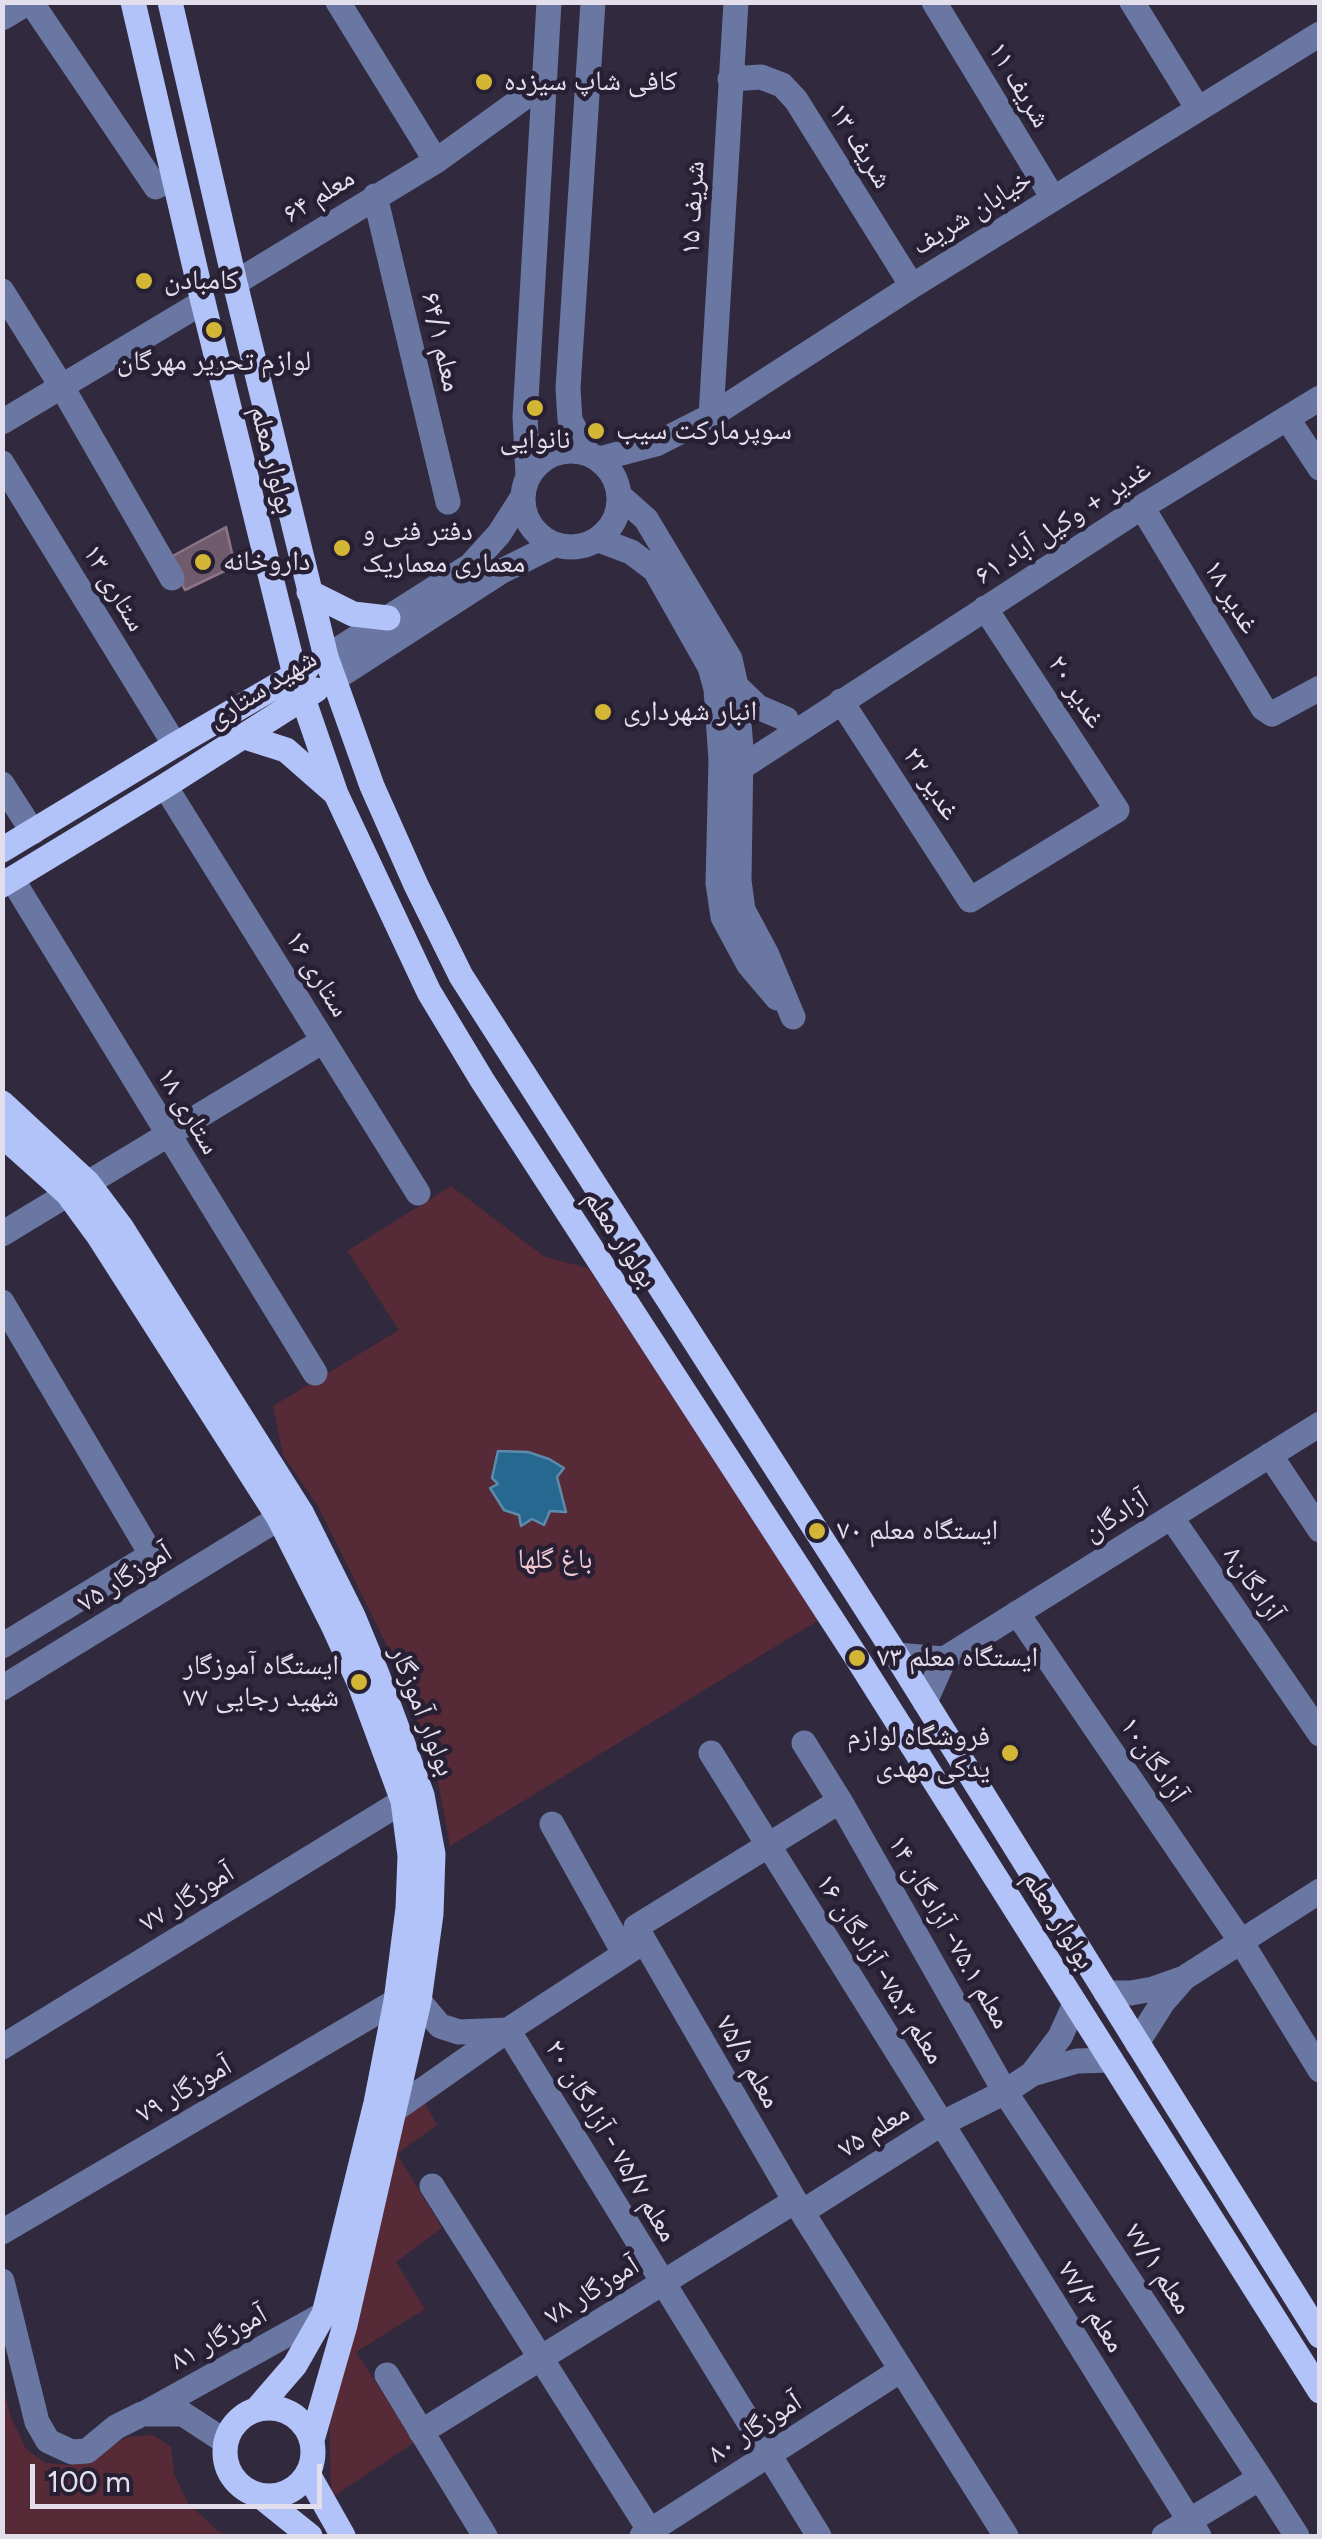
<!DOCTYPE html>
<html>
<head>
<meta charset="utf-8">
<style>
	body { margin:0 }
	#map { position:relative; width:1322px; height:2539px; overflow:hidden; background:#31293d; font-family:Figtree,sans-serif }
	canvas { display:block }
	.frame { position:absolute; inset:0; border:5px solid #e2deeb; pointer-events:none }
	.scale { position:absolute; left:30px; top:2464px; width:292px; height:45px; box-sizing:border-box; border:5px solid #e2deeb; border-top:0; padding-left:12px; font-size:30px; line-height:35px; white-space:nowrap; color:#e2deeb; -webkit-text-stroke:8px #271f33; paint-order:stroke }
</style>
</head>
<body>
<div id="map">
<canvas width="1322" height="2539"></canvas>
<div class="frame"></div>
<div class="scale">100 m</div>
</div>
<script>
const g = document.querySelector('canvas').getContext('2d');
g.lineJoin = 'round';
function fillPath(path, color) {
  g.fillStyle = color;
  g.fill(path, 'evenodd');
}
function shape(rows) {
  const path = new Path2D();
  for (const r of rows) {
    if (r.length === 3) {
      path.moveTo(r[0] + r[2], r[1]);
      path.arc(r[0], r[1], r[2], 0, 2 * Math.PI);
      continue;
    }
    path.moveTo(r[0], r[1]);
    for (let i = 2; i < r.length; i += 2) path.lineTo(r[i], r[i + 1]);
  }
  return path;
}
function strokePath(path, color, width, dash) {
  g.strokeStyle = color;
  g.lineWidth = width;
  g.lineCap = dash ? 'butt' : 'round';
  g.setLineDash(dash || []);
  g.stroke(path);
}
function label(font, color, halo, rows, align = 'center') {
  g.font = font + ' Figtree,"Noto Naskh Arabic",sans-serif';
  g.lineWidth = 9;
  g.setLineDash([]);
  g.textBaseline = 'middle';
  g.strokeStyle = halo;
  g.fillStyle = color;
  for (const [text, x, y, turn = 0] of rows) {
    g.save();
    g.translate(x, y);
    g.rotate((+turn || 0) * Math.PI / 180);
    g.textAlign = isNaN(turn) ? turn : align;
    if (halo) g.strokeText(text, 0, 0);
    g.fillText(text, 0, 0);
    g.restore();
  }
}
const green = shape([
	[451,1186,545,1257,588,1268,822,1618,450,1846,439,1787,400,1672,318,1506,283,1455,273,1406,399,1330,347,1251],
	[423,2100,437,2125,397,2154,442,2228,396,2262,425,2309,356,2352,415,2442,331,2498,329,2405,400,2114],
	[2,2382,11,2417,26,2449,46,2463,70,2465,128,2437,153,2435,171,2447,174,2474,188,2503,219,2532,232,2536,3,2536]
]);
const water = shape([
	[498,1451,528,1452,549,1459,564,1468,557,1477,566,1512,550,1511,544,1525,532,1519,521,1526,519,1515,504,1510,490,1488,498,1484,492,1478,498,1451]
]);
const building = shape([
	[226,527,235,566,185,590,169,558,226,527]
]);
const minor = shape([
	[31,2,156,187],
	[338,2,436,161],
	[934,2,1053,198],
	[1132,2,1198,109],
	[2,18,29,2],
	[730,79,761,77,782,85,796,100,912,286],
	[375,196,448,502],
	[235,283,436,161,544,83],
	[2,291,62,387,172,578],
	[711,416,736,2],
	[1287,418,1320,468],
	[2,422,203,302],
	[571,499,48],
	[587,452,570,420,568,388,593,2],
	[599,459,656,444,711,416,912,286,1320,34],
	[2,463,175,745],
	[528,474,525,417,549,2],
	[620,496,646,519,730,659,736,686,741,748,739,881,743,910,767,955,793,1017],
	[1142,507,1263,708,1272,714,1320,688],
	[599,540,631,552,655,570,710,667,716,689,721,760,718,883,723,917,749,965,777,998],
	[326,657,471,565,499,534,522,498],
	[333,680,502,571,554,545],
	[736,686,758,707,786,719],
	[841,701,970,900,1117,810,985,608],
	[721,760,742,767,1142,507,1320,398],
	[2,784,33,832],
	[165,786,418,1193],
	[12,879,315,1373],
	[88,1183,323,1041],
	[2,1234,68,1194],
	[2,1302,148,1549,148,1555,143,1560,2,1646],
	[1270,1455,1320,1530],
	[1171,1517,1320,1734],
	[1017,1613,1240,1940,1320,2070],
	[896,1655,944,1659],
	[944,1659,1320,1424],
	[2,1688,279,1518],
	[925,1702,944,1659],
	[804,1743,840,1801,1005,2092,1260,2478,1297,2536],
	[711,1753,1199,2536],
	[840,1801,636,1927,795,2201,1006,2536],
	[552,1824,624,1953],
	[1106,1993,1131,1993,1153,1989,1184,1978,1320,1891],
	[419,2001,440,2026,459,2032,508,2030],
	[508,2030,819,2536],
	[1137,2043,1163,2002,1184,1978],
	[2,2047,403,1801],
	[1032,2074,1077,2061,1111,2060],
	[397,2108,508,2030,643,1942],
	[432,2186,650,2531],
	[802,2212,941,2124,1005,2092,1032,2074,1060,2037,1075,2004],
	[2,2232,396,2001],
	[2,2281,37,2422,48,2441,72,2452,87,2451,116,2427,142,2414,183,2414,226,2442],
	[387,2375,485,2536],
	[147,2412,324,2314],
	[421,2432,795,2201],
	[642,2536,901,2370],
	[1164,2536,1260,2478]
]);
const major = shape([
	[133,2,203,302,295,675,336,794,429,992,482,1080,857,1658,1320,2391],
	[170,2,235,283,326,657,372,786,416,885,461,976,896,1655,1320,2336],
	[309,592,353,614,388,618],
	[242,736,286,750,334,792],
	[2,850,175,745,307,668],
	[2,885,165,786,316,690],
	[2,1103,88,1183,121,1227,302,1514,353,1616,377,1674,422,1795,433,1854,431,1914,419,2001,345,2325,312,2440],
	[2,1135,68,1194,98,1235,279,1518,333,1625,359,1682,403,1801,410,1856,408,1908,396,2001,376,2103,324,2314,295,2365,257,2409],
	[269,2452,44],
	[308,2474,343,2536],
	[259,2495,310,2536]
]);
const markers = [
	[484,82,10,"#d3b635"],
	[144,281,10,"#d3b635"],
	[214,330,10,"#d3b635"],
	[535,408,10,"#d3b635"],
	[596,431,10,"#d3b635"],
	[342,548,10,"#d3b635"],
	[203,562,10,"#d3b635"],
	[603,712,10,"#d3b635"],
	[817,1531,10,"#d3b635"],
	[857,1658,10,"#d3b635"],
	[359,1682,10,"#d3b635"],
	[1010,1753,10,"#d3b635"]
];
const poiNames = [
	["کافی شاپ سیزده",504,82],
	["کامبادن",164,281],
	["لوازم تحریر مهرگان",214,362,"center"],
	["سوپرمارکت سیب",616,431],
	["نانوایی",535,440,"center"],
	["دفتر فنی و",362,532],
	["معماری معماریک",362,564],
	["داروخانه",223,562],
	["انبار شهرداری",623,712],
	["ایستگاه معلم ۷۰",837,1531],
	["ایستگاه معلم ۷۳",877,1658],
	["ایستگاه آموزگار",339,1666,"right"],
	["شهید رجایی ۷۷",339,1698,"right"],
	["فروشگاه لوازم",990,1737,"right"],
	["یدکی مهدی",990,1769,"right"]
];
const streetNames = [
	["شریف ۱۱",1019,85,59],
	["شریف ۱۳",860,146,58],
	["معلم ۶۴",319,196,-32],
	["شریف ۱۵",693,208,-87],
	["خیابان شریف",972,213,-32],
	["معلم ۶۴/۱",441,342,77],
	["بولوار معلم",272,460,76],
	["غدیر + وکیل آباد ۶۱",1063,523,-33],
	["ستاری ۱۳",114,588,59],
	["غدیر ۱۸",1231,597,59],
	["شهید ستاری",262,689,-32],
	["غدیر ۲۰",1076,692,57],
	["غدیر ۲۲",931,784,57],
	["ستاری ۱۶",317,974,58],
	["ستاری ۱۸",188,1111,59],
	["بولوار معلم",620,1239,57],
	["آزادگان",1116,1516,-32],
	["آموزگار ۷۵",125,1578,-32],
	["آزادگان۸",1253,1584,56],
	["بولوار آموزگار",422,1711,69],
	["آزادگان۱۰",1153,1760,56],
	["۷۷ آموزگار",187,1898,-32],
	["بولوار معلم",1058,1920,58],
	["معلم ۷۵.۱- آزادگان ۱۴",949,1932,60],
	["معلم ۷۵.۳- آزادگان ۱۶",880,1969,58],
	["معلم ۷۵/۵",748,2062,60],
	["۷۹ آموزگار",184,2090,-30],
	["معلم ۷۵",874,2131,-32],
	["معلم ۷۵/۷ - آزادگان ۲۰",611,2141,59],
	["معلم ۷۷/۱",1158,2269,57],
	["آموزگار ۷۸",592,2291,-32],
	["معلم ۷۷/۳",1091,2307,58],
	["۸۱ آموزگار",219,2338,-29],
	["آموزگار ۸۰",755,2428,-33]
];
const parkNames = [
	["باغ گلها",555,1560]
];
fillPath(green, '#562a36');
fillPath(water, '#266890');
strokePath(water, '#5e8bab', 2.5);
fillPath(building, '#705b6c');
strokePath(building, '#8a7486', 2.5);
strokePath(minor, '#6977a2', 25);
strokePath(major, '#b1c3f8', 25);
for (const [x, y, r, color] of markers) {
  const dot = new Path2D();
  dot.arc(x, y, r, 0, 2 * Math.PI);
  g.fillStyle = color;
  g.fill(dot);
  strokePath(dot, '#271f33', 4);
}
label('28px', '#e2deeb', '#271f33', poiNames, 'left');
label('28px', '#e2deeb', '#271f33', streetNames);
label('28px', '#f2c8d2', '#271f33', parkNames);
</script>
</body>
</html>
